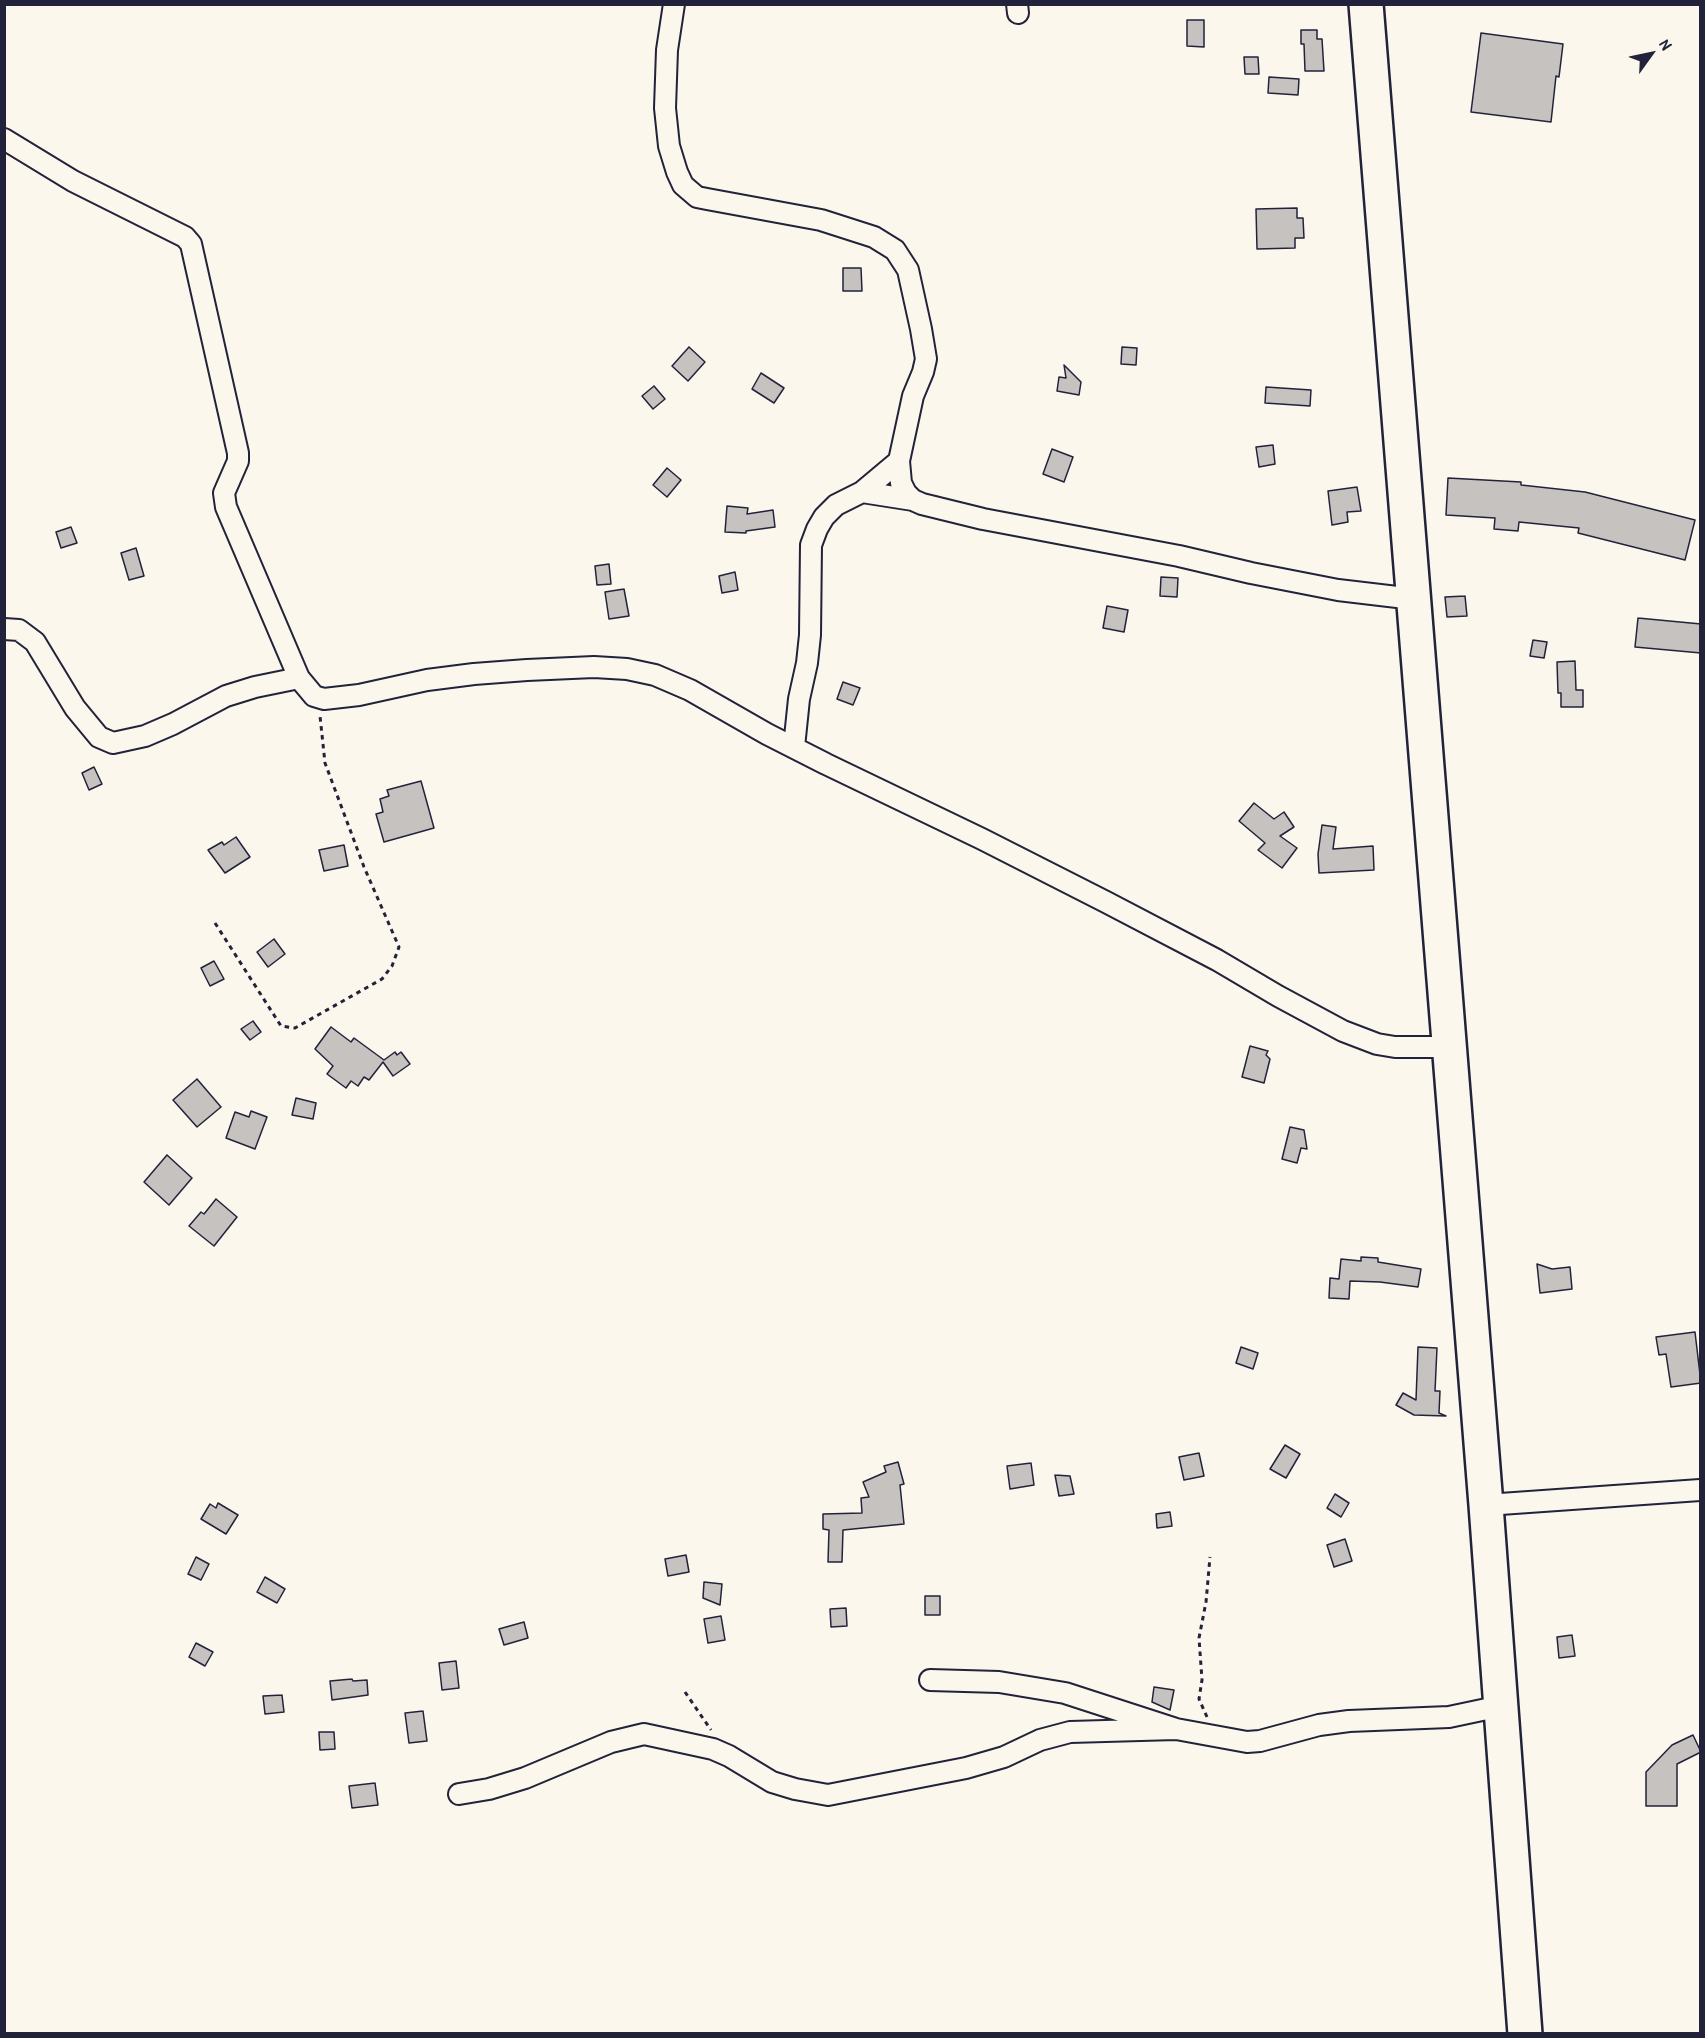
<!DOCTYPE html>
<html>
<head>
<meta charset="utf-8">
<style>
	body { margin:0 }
	#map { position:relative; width:1705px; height:2038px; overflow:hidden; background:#fbf7ec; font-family:"Patrick Hand",sans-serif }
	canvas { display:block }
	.frame { position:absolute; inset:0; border:6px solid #22223b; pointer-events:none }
	.north { position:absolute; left:1621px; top:24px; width:60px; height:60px; -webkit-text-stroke:4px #fbf7ec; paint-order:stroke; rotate:57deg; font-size:16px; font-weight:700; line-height:24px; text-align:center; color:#22223b }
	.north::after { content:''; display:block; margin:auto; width:21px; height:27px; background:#22223b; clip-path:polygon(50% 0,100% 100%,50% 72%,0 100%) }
</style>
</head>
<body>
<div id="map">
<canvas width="1705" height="2038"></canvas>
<div class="frame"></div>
<div class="north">N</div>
</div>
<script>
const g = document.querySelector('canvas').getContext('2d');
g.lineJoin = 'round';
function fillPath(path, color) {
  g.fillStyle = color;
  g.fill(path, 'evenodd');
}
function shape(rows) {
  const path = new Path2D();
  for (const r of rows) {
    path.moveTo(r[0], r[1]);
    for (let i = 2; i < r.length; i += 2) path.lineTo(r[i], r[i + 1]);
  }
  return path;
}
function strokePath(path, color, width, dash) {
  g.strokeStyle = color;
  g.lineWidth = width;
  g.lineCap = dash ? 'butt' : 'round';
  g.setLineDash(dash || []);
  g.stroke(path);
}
const building = shape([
	[1187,20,1204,20,1204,47,1187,46,1187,20],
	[1301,30,1317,30,1317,39,1322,39,1324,71,1305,71,1304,44,1301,44,1301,30],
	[1481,33,1563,44,1559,77,1556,76,1551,122,1471,112,1481,33],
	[1244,57,1258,57,1259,74,1245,74,1244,57],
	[1269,77,1299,79,1298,95,1268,93,1269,77],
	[1297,208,1297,218,1303,218,1304,238,1295,238,1295,248,1257,249,1256,209,1297,208],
	[843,268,861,268,862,291,843,291,843,268],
	[689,347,705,362,688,381,672,366,689,347],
	[1122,347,1137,348,1136,365,1121,364,1122,347],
	[1064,365,1081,382,1079,395,1057,391,1059,377,1066,378,1064,365],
	[761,373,784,388,774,403,752,389,761,373],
	[654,386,665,399,653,409,642,396,654,386],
	[1266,387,1311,390,1310,406,1265,403,1266,387],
	[1273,445,1275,464,1259,467,1256,447,1273,445],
	[1052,449,1073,457,1064,482,1043,474,1052,449],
	[667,468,681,480,667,497,653,485,667,468],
	[1448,478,1521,482,1521,485,1585,492,1695,520,1685,560,1578,533,1579,528,1519,522,1518,531,1494,529,1495,518,1446,515,1448,478],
	[1357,487,1361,511,1347,512,1348,522,1332,525,1328,491,1357,487],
	[727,506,748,508,747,514,773,510,775,527,746,531,746,533,725,532,727,506],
	[71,527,77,543,61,548,56,532,71,527],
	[136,548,144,576,129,580,121,553,136,548],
	[609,564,611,584,597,585,595,566,609,564],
	[735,572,738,590,722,593,719,576,735,572],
	[1161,577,1178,578,1177,597,1160,596,1161,577],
	[624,589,629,616,609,619,605,592,624,589],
	[1465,596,1467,616,1447,617,1445,597,1465,596],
	[1107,606,1128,610,1124,632,1103,628,1107,606],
	[1638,618,1701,624,1701,653,1635,647,1638,618],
	[1533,640,1547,642,1544,658,1530,656,1533,640],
	[1575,661,1576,690,1583,690,1583,707,1561,707,1561,693,1558,693,1557,662,1575,661],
	[843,682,860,688,853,705,837,699,843,682],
	[94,767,102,784,89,790,82,773,94,767],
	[421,781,434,828,384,842,376,814,383,812,380,799,389,796,387,790,421,781],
	[1254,803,1274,819,1284,812,1294,827,1280,836,1297,848,1282,868,1258,850,1265,843,1239,821,1254,803],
	[1322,825,1336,827,1333,849,1373,846,1374,870,1319,873,1318,854,1322,825],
	[236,837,250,857,225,873,208,850,222,842,224,845,236,837],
	[344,845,348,866,324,871,319,850,344,845],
	[274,939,285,954,268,967,257,952,274,939],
	[214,961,224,979,210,986,201,968,214,961],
	[253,1021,261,1032,250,1040,241,1029,253,1021],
	[331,1027,351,1042,354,1038,384,1060,395,1052,397,1055,401,1052,410,1064,393,1076,383,1062,369,1080,364,1077,358,1086,351,1081,346,1088,327,1074,333,1066,315,1049,331,1027],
	[1250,1046,1268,1051,1266,1055,1270,1059,1264,1083,1242,1077,1250,1046],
	[197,1079,221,1107,197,1127,173,1100,197,1079],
	[296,1098,316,1103,313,1119,292,1115,296,1098],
	[251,1111,267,1117,255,1149,226,1138,235,1112,249,1117,251,1111],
	[1290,1127,1304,1130,1307,1149,1301,1148,1297,1163,1282,1159,1290,1127],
	[167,1155,192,1178,169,1205,144,1182,167,1155],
	[216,1199,237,1217,214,1246,189,1226,201,1212,204,1214,216,1199],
	[1361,1257,1378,1258,1378,1262,1421,1269,1418,1287,1380,1282,1350,1281,1349,1299,1329,1298,1330,1278,1339,1279,1341,1259,1361,1261,1361,1257],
	[1537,1264,1552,1269,1570,1267,1572,1289,1540,1293,1537,1264],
	[1695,1332,1701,1383,1671,1387,1666,1354,1659,1355,1656,1337,1695,1332],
	[1241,1347,1258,1353,1253,1369,1236,1363,1241,1347],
	[1418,1347,1437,1348,1435,1391,1440,1391,1439,1413,1446,1416,1414,1415,1396,1405,1403,1393,1416,1400,1418,1347],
	[1285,1445,1300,1454,1286,1478,1270,1469,1285,1445],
	[1199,1453,1204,1476,1184,1480,1179,1457,1199,1453],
	[898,1462,904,1484,900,1485,904,1524,843,1530,842,1562,828,1562,829,1530,823,1529,823,1514,862,1513,861,1498,869,1497,863,1482,886,1472,884,1466,898,1462],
	[1031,1463,1034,1485,1010,1489,1007,1466,1031,1463],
	[1055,1475,1070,1476,1074,1494,1059,1496,1055,1475],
	[1335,1494,1349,1503,1341,1517,1327,1508,1335,1494],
	[218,1503,238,1515,226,1534,201,1519,210,1504,216,1508,218,1503],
	[1170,1512,1172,1526,1157,1528,1156,1514,1170,1512],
	[1345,1539,1352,1561,1334,1567,1327,1545,1345,1539],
	[686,1555,689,1572,668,1576,665,1559,686,1555],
	[196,1557,209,1564,201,1580,188,1574,196,1557],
	[265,1577,285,1589,277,1603,257,1592,265,1577],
	[704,1582,722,1584,720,1605,703,1598,704,1582],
	[925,1596,940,1596,940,1615,925,1615,925,1596],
	[846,1608,847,1626,831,1627,830,1609,846,1608],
	[721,1616,725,1640,708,1643,704,1619,721,1616],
	[524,1622,528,1638,504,1645,499,1629,524,1622],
	[1572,1635,1575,1656,1559,1658,1557,1637,1572,1635],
	[196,1643,213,1652,205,1666,189,1657,196,1643],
	[456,1661,459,1688,442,1690,439,1663,456,1661],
	[352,1679,353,1681,367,1680,368,1695,332,1700,330,1681,352,1679],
	[1154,1687,1174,1690,1170,1710,1152,1702,1154,1687],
	[282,1695,284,1712,265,1714,263,1696,282,1695],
	[423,1711,427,1741,409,1743,405,1713,423,1711],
	[319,1732,334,1732,335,1749,320,1750,319,1732],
	[1693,1735,1701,1752,1677,1764,1677,1806,1646,1806,1646,1772,1672,1745,1693,1735],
	[375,1783,378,1805,352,1808,349,1786,375,1783]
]);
const path = shape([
	[215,923,281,1026,295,1028,382,979,392,966,399,947,364,867,325,763,320,716],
	[685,1692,711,1730],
	[1207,1717,1199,1699,1202,1680,1199,1638,1206,1602,1210,1557]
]);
const minor = shape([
	[674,4,667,50,665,108,669,146,677,172,683,185,697,197,707,199,821,220,874,237,895,250,908,270,921,329,926,359,923,372,913,396,899,461,901,483,906,493,913,500,922,504,983,519,1179,556,1251,573,1338,590,1414,599],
	[1017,4,1018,13],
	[4,139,73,181,185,237,191,244,238,453,238,461,224,493,226,507,299,678,314,696,324,699,359,695,427,680,474,674,527,670,594,667,627,669,655,675,690,690,767,734,826,764,982,839,1106,902,1217,960,1278,996,1343,1031,1377,1044,1395,1047,1449,1047],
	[862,492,913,500],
	[4,629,19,630,35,642,75,708,99,737,113,743,145,736,173,724,226,696,255,687,299,678],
	[794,747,799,699,807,663,810,635,811,545,817,529,824,517,836,505,862,492,899,461],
	[1486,1505,1700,1490],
	[930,1680,999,1682,1065,1693,1176,1729,1247,1742,1260,1741,1319,1725,1349,1721,1449,1717,1501,1706],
	[459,1794,489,1789,525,1778,611,1742,644,1734,713,1749,729,1756,772,1782,795,1789,828,1795,966,1768,1004,1757,1040,1740,1070,1732,1176,1729]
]);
const trunk = shape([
	[1366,4,1486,1505,1525,2034]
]);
fillPath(building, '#c6c2c0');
strokePath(building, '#22223b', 1.5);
strokePath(minor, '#22223b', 24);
strokePath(trunk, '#22223b', 38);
strokePath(path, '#22223b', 3, [4.5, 4.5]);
strokePath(minor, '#fbf7ec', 20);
strokePath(trunk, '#fbf7ec', 33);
</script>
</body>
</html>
